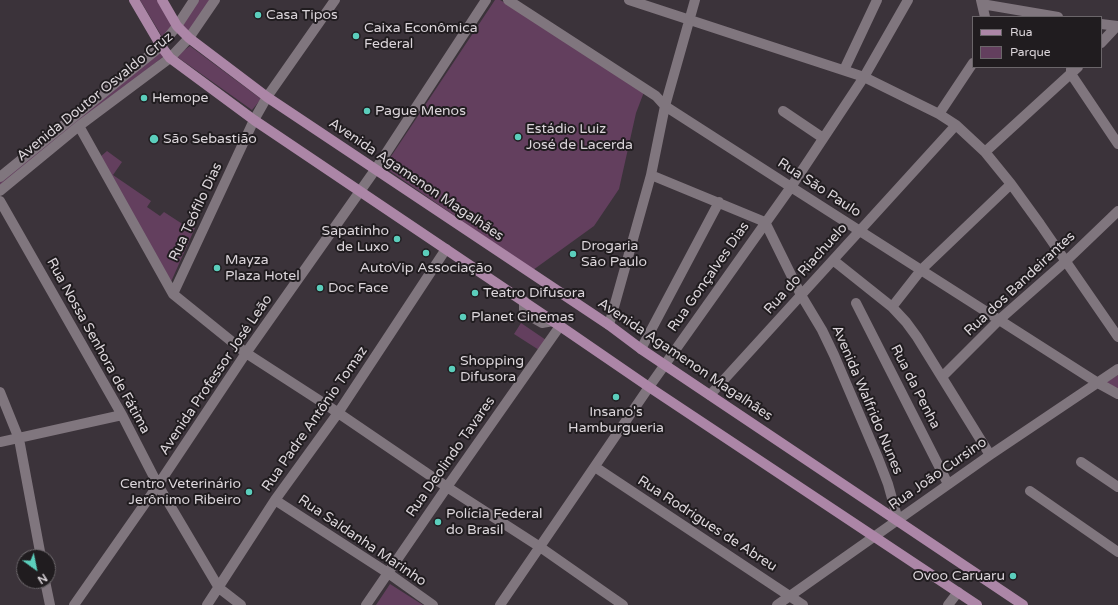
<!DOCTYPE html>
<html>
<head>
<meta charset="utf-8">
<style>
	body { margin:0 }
	#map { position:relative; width:1118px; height:605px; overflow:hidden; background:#3b333a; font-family:"Varela Round",sans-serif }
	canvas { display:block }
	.legend { position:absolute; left:972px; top:16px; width:130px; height:52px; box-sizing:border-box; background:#201c1f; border:1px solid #6b666a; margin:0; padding:5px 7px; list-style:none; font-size:12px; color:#dbd5da }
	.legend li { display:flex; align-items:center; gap:8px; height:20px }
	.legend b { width:20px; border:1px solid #6b666a }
	.north { position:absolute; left:16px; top:549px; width:40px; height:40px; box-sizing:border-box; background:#201c1f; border:1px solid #6b666a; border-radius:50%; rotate:147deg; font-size:11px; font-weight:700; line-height:16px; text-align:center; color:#dbd5da }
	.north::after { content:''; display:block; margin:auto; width:14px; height:18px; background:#5bcebc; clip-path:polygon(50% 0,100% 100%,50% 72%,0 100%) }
</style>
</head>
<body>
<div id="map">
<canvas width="1118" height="605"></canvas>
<ul class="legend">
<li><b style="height:5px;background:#ac86a7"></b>Rua</li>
<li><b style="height:11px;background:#633f5e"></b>Parque</li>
</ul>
<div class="north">N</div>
</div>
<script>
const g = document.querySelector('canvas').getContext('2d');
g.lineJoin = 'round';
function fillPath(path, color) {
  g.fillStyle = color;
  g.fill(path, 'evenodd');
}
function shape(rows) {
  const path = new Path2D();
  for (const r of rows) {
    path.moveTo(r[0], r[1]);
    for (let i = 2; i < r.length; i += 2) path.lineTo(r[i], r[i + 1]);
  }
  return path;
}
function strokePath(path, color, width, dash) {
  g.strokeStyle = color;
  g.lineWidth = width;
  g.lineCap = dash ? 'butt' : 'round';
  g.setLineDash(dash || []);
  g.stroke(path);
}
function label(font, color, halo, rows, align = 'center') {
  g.font = font + ' "Varela Round",sans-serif';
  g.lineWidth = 4;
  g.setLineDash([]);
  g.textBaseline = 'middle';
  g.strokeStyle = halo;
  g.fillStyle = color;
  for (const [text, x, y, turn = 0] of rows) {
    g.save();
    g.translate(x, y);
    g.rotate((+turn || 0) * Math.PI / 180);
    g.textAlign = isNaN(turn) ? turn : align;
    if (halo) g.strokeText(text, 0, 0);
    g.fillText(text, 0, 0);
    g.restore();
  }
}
const green = shape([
	[140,0,157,0,173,27,164,40],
	[198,0,212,0,189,34,181,25],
	[495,0,500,0,513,7,644,92,636,113,619,189,594,226,533,270,384,167],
	[190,46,261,99,252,110,176,56],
	[162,49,165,55,0,190,0,179],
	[107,151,122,162,113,175,151,201,147,207,160,216,164,212,184,225,195,228,170,284,100,157],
	[521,323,546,340,539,350,514,334],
	[1118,375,1118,396,1106,382],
	[390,584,423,605,376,605]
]);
const minor = shape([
	[508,0,656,96,665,106,791,187,1098,383,1118,394],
	[629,0,864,77,939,114,956,125,985,152,1011,184,1040,224,1118,337],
	[981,0,985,17],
	[982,4,1058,17],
	[1101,24,1118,26],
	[1101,43,1117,26],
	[1071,69,1071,74,1118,144],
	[844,70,877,0],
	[783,111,823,138],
	[939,114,973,63],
	[79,126,173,294,246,353,328,406,447,487,540,547,623,605],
	[985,152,1078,67],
	[651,175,765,222,801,295,822,330,834,355,878,458,888,484,898,520],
	[0,177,161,46,177,26,194,0],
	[0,191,79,126,170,58,189,38,215,0],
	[0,201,122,415,158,485,219,588,241,605],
	[833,260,892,307,906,322,917,337,990,455],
	[173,294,254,120,267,97,335,0],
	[524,301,524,310,528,315,542,323,553,321],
	[856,303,948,484],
	[892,307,921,270,1011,184],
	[609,325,651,175,665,106,695,0],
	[641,349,719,202],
	[942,377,999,320,1066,261,1118,211],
	[0,392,19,439,41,557],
	[710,395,956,125],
	[0,442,122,415],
	[1081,462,1118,487],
	[595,467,803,605],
	[1030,491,1118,552],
	[275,500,388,573,433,605],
	[45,581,50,605],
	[74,605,158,485,246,353,375,170,486,0],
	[207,605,275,500,338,413,446,249],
	[366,605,447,487,560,326],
	[500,605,649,387,791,187,864,77,908,0],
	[777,605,990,455,1118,369],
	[948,605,958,592]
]);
const major = shape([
	[134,0,161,46,170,58,254,120,560,326,649,387,977,605],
	[162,0,177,26,189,38,267,97,609,325,641,349,1023,605]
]);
const markers = [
	[258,15,4,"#5bcebc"],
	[356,36,4,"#5bcebc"],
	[144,98,4,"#5bcebc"],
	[367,111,4,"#5bcebc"],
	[518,137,4,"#5bcebc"],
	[154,139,5,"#5bcebc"],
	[397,239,4,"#5bcebc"],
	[426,253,4,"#5bcebc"],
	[573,254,4,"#5bcebc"],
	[217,268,4,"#5bcebc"],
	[320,288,4,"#5bcebc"],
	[475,293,4,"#5bcebc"],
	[463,317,4,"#5bcebc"],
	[452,369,4,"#5bcebc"],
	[616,397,4,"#5bcebc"],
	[249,492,4,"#5bcebc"],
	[438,522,4,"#5bcebc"],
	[1013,576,4,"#5bcebc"]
];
const poiNames = [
	["Casa Tipos",266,15],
	["Caixa Econômica",364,28],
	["Federal",364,44],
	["Hemope",152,98],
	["Pague Menos",375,111],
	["Estádio Luiz",526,129],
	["José de Lacerda",526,145],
	["São Sebastião",163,139],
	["Sapatinho",389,231,"right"],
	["de Luxo",389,247,"right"],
	["Drogaria",581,246],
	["São Paulo",581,262],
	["Mayza",225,260],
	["Plaza Hotel",225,276],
	["AutoVip Associação",426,268,"center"],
	["Doc Face",328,288],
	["Teatro Difusora",483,293],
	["Planet Cinemas",471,317],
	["Shopping",460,361],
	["Difusora",460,377],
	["Insano's",616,412,"center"],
	["Hamburgueria",616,428,"center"],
	["Centro Veterinário",241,484,"right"],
	["Jerônimo Ribeiro",241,500,"right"],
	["Polícia Federal",446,514],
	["do Brasil",446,530],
	["Ovoo Caruaru",1005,576,"right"]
];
const streetNames = [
	["Avenida Doutor Osvaldo Cruz",95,97,-39],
	["Avenida Agamenon Magalhães",416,180,34],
	["Rua São Paulo",819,188,33],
	["Rua Teófilo Dias",196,212,-65],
	["Rua do Riachuelo",806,269,-48],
	["Rua Gonçalves Dias",709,277,-55],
	["Rua dos Bandeirantes",1020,284,-43],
	["Rua Nossa Senhora de Fátima",98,346,61],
	["Avenida Agamenon Magalhães",685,360,34],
	["Avenida Professor José Leão",216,375,-56],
	["Rua da Penha",915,387,63],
	["Avenida Walfrido Nunes",867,400,67],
	["Rua Padre Antônio Tomaz",315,419,-55],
	["Rua Deolindo Tavares",451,457,-55],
	["Rua João Cursino",938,474,-35],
	["Rua Rodrigues de Abreu",707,524,33],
	["Rua Saldanha Marinho",362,541,34]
];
fillPath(green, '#633f5e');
strokePath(minor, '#80767e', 10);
strokePath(major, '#ac86a7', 10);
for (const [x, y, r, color] of markers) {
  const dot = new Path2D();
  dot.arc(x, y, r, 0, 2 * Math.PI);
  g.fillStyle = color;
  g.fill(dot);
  strokePath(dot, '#201c1f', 1.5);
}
label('14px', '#dbd5da', '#201c1f', poiNames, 'left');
label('14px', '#dbd5da', '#201c1f', streetNames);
</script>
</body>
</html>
